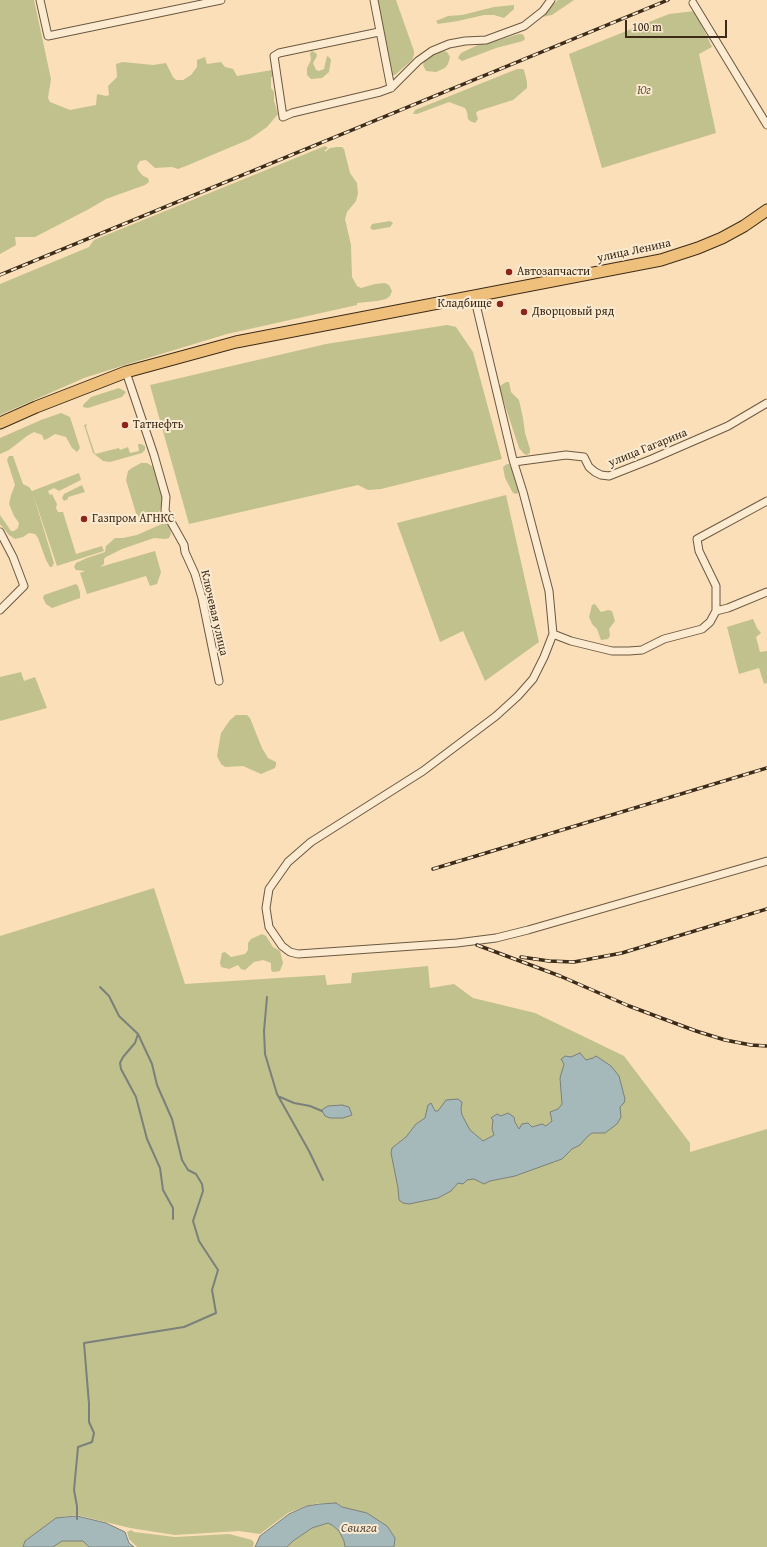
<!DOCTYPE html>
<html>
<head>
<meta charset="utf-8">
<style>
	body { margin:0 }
	#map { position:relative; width:767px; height:1547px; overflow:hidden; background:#fbdfb8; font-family:"Gentium Book Plus",serif }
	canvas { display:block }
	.scale { position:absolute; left:625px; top:20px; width:102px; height:18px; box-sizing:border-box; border:2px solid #3b2b18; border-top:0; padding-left:5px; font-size:12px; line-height:14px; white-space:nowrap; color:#3b2b18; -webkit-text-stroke:3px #fcead1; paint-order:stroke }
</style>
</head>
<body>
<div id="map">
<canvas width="767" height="1547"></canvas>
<div class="scale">100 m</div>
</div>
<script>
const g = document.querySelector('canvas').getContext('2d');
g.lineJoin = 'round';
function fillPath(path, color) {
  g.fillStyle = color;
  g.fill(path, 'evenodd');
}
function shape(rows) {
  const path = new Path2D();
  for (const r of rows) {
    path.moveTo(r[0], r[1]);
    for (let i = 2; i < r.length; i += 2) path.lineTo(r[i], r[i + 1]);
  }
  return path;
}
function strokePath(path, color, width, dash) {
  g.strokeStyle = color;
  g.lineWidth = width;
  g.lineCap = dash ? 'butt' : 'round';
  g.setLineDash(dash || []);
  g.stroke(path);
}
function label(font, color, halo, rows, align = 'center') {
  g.font = font + ' "Gentium Book Plus",serif';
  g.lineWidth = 4;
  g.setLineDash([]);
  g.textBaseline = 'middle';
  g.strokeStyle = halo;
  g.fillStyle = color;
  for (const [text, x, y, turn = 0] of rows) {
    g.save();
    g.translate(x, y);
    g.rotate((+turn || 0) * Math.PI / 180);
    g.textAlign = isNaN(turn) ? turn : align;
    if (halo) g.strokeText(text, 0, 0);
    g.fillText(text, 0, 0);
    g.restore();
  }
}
const green = shape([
	[0,0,34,0,51,79,48,98,50,102,70,110,96,105,97,94,106,96,109,95,108,86,117,77,116,64,123,62,153,65,166,63,173,77,176,80,183,80,191,75,197,67,197,60,205,57,207,64,221,62,225,67,233,69,237,76,272,70,273,75,271,78,271,88,274,92,274,101,278,114,267,127,250,139,186,166,178,169,172,167,155,168,146,160,140,161,137,166,138,170,143,176,148,178,149,182,145,185,106,199,89,209,35,237,15,237,16,245,0,254],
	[376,0,396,0,414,51,414,55,412,60,395,75,392,75],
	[558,0,574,0,552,15,542,17,543,14],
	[514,5,514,9,504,18,494,15,484,15,458,21,438,24,436,21,448,16,462,15,494,7],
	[695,11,712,47,699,54,716,133,602,168,569,54,669,14],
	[519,34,522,34,524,36,525,39,523,41,496,48,462,61,458,58,461,53,480,44,489,43],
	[312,51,316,53,317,56,313,63,316,70,319,71,324,69,327,56,329,57,331,60,329,72,322,78,311,79,307,75,307,68,311,60,310,53],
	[444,51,447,52,450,57,448,64,445,68,436,72,426,71,423,65,425,60,438,52],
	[517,69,523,69,524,70,527,82,527,88,513,100,478,111,476,113,478,119,475,123,470,121,468,119,467,112,465,108,449,102,417,114,413,114,415,110],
	[325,146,328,148,325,150,325,152,330,148,337,147,342,147,344,149,350,173,357,183,358,193,356,201,347,212,345,219,351,245,352,277,357,286,361,288,375,284,385,283,389,285,392,291,390,296,386,299,377,301,357,303,357,305,227,334,128,364,84,378,0,415,0,284,89,247,94,240],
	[390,221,393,223,390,227,373,230,370,228,372,224],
	[447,325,456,327,473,352,502,459,381,489,368,490,358,485,189,524,150,385,326,344],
	[506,382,509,382,511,392,519,400,523,418,525,433,530,449,530,453,527,455,524,454,519,448,500,390,500,386],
	[119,388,126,392,122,397,88,408,83,407,83,405,91,397],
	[61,413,70,417,80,448,77,452,72,448,66,437,55,434,47,439,44,440,42,435,34,432,27,436,9,450,0,454,0,438,41,420],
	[87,424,86,427,95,454,119,448,120,450,128,447,130,453,139,451,138,444,141,444,145,446,145,450,142,453,110,462,103,461,93,453,84,425],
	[9,456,13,456,23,484,29,487,32,491,79,473,81,480,59,491,54,488,48,491,50,495,52,494,57,504,56,508,58,512,63,512,76,554,102,546,104,551,57,566,33,494,54,563,52,567,50,567,46,560,38,538,35,534,29,533,23,537,15,539,9,535,0,524,0,515,11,531,14,531,18,528,19,523,14,516,9,504,11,495,15,485,7,460],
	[141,463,147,463,155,468,163,497,162,506,158,514,155,516,145,519,139,517,136,513,126,480,128,471,132,468],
	[507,464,512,464,520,490,517,494,513,493,505,478,503,467],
	[82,485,85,492,68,497,68,499,64,501,62,498,64,494],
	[506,495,539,642,485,681,463,631,440,642,397,523],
	[164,523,167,523,170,528,171,534,169,538,165,539,154,538,122,549,106,557,104,559,104,564,100,567,155,551,161,572,157,584,150,586,146,576,87,594,80,573,85,571,76,570,74,567,76,563,87,558,105,552,106,546,115,538,123,538,137,535],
	[76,584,78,586,80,593,80,598,52,608,46,604,43,598,44,595],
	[595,604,601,612,608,610,612,611,615,621,609,629,610,636,608,639,601,640,597,629,592,624,589,617,592,605],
	[753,619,757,628,761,633,756,637,760,652,767,651,767,683,764,684,759,668,739,674,727,627],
	[21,672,24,681,35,677,47,708,0,721,0,677],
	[236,715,247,715,250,718,262,748,268,758,276,762,276,765,275,768,261,774,243,766,225,767,221,764,217,756,221,733,230,720],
	[154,888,185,984,325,975,327,985,351,983,352,973,428,966,430,988,454,984,473,998,535,1013,624,1056,690,1143,690,1152,767,1129,767,1547,394,1547,395,1538,387,1526,367,1513,342,1507,336,1503,320,1503,306,1506,288,1513,260,1534,239,1531,175,1535,130,1528,77,1515,56,1518,25,1541,23,1547,0,1547,0,936],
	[262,934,266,936,273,947,280,951,283,963,280,971,273,972,271,970,271,963,263,960,254,962,245,970,241,969,238,965,229,969,221,967,220,963,222,953,225,952,231,957,245,954,248,950,248,943,251,939],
	[328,1523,332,1525,339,1531,344,1541,345,1547,287,1547,293,1541,312,1528],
	[131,1530,134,1532,175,1537,229,1534,252,1540,254,1543,253,1547,137,1547,129,1539,127,1532],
	[62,1541,83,1541,89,1547,53,1547]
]);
const water = shape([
	[580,1053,586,1060,593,1058,596,1056,611,1066,619,1076,625,1099,624,1103,620,1107,621,1117,617,1124,605,1133,592,1133,587,1137,580,1145,572,1149,562,1159,515,1176,490,1181,484,1184,474,1179,467,1180,463,1184,458,1183,451,1191,438,1198,409,1204,403,1203,399,1200,398,1188,391,1153,392,1148,406,1137,416,1124,425,1118,428,1105,431,1103,435,1111,438,1111,446,1100,458,1099,462,1102,461,1109,462,1115,470,1130,483,1141,494,1135,492,1129,493,1120,491,1118,497,1114,501,1116,508,1113,514,1117,515,1122,519,1129,522,1124,528,1123,532,1127,542,1124,546,1126,552,1121,550,1112,558,1109,562,1104,560,1078,564,1064,561,1059,565,1056,571,1057,580,1053],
	[342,1105,349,1107,352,1115,343,1118,330,1118,325,1116,322,1111,323,1109,328,1106,342,1105],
	[336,1503,342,1507,367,1513,387,1526,395,1538,394,1547,345,1547,344,1541,339,1531,332,1525,328,1523,312,1528,293,1541,287,1547,255,1547,260,1536,289,1514,307,1506,320,1504,336,1503],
	[77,1516,106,1523,125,1532,129,1543,134,1547,89,1547,83,1541,62,1541,53,1547,23,1547,25,1541,56,1518,77,1516]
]);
const stream = shape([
	[267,997,264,1031,265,1054,277,1094,309,1151,323,1180],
	[138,1034,135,1043,123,1057,120,1063,121,1069,136,1097,147,1139,160,1168,163,1190,173,1208,173,1219],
	[280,1097,294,1103,310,1106,322,1111],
	[77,1519,77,1506,74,1490,78,1447,92,1442,94,1433,89,1422,89,1404,84,1343,184,1327,216,1313,212,1290,218,1270,199,1241,193,1221,203,1191,202,1184,196,1174,188,1170,182,1160,172,1119,157,1085,152,1064,138,1034,119,1016,109,996,100,987]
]);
const street = shape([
	[40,0,48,36,221,0],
	[374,0,391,88],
	[693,3,767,125],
	[379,32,279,53,274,56,283,117,292,113,380,92,391,88,418,61,432,51,449,44,465,41,486,40,524,26,543,11,551,0],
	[474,296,513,460,523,492,549,591,553,634,544,657,533,679,518,696,496,716,423,771,311,842,288,862,269,889,266,908,269,927,282,946,290,952,298,954,457,943,496,938,528,930,767,861],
	[126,372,154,455,166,497,165,511,184,545,185,552,195,574,202,598,219,681],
	[514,462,566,455,584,457,589,467,595,472,601,475,609,476,652,459,728,426,767,403],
	[0,532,13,557,24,586,0,610],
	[716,611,728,608,767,592],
	[553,634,571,641,612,651,629,651,642,650,664,639,702,629,710,622,716,611,716,586,699,551,697,539,767,501]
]);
const primary = shape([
	[0,423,36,407,126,372,236,342,661,260,698,248,722,238,744,226,767,210]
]);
const rail = shape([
	[0,275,668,0],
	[433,869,767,768],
	[477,945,560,976,629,1006,696,1031,725,1040,751,1045,767,1046],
	[521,957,549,961,574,962,622,953,767,909]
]);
const markers = [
	[509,272,4,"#8f2418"],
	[500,304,4,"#8f2418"],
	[524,312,4,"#8f2418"],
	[125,425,4,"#8f2418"],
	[84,519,4,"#8f2418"]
];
const parkNames = [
	["Юг",644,91]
];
const streetNames = [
	["улица Ленина",634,251,-12],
	["улица Гагарина",648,448,-22],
	["Ключевая улица",214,613,77]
];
const poiNames = [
	["Автозапчасти",517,272],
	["Кладбище",492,304,"right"],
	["Дворцовый ряд",532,312],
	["Татнефть",133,425],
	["Газпром АГНКС",92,519]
];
const waterNames = [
	["Свияга",359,1529]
];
fillPath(green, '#c1c18d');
fillPath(water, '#a5b9bb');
strokePath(water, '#7b807a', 1);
strokePath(stream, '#7b807a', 2);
strokePath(street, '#6b5840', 9);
strokePath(primary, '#3b2b18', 13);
strokePath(street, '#fcead1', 7);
strokePath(primary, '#eec07c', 11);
strokePath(rail, '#3b2b18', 3.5);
strokePath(rail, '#fcead1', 2, [6]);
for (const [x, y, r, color] of markers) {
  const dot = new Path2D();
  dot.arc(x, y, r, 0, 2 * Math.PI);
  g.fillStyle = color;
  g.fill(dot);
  strokePath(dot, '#fcead1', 1.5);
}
label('italic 12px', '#5c5035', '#fcead1', parkNames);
label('12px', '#3b2b18', '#fcead1', streetNames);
label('12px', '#3b2b18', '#fcead1', poiNames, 'left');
label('italic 13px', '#564e41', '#fcead1', waterNames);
</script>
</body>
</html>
